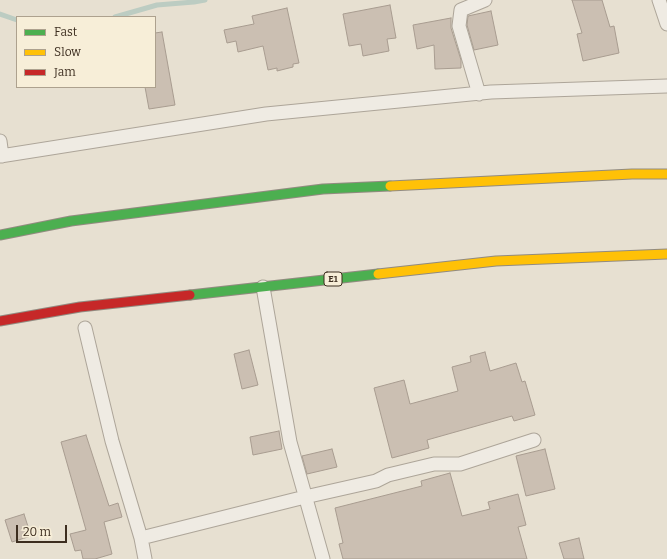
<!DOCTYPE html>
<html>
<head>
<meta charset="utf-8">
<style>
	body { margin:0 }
	#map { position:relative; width:667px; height:559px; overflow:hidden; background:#e7e0d1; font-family:Bitter,serif }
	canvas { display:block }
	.legend { position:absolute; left:16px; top:16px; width:140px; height:72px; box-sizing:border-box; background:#f7eed8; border:1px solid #ada18e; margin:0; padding:5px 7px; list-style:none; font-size:12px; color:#3d2e20 }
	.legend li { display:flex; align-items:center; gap:8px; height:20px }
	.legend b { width:20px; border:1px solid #ada18e }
	.scale { position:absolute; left:16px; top:525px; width:51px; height:18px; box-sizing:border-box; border:2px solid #3d2e20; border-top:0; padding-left:5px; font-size:12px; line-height:14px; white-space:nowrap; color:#3d2e20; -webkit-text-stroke:3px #f7eed8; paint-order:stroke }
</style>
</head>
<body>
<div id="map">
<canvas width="667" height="559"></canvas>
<ul class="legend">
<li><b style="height:5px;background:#4caf50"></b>Fast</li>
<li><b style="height:5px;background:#ffc107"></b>Slow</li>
<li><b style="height:5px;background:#c62828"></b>Jam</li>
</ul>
<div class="scale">20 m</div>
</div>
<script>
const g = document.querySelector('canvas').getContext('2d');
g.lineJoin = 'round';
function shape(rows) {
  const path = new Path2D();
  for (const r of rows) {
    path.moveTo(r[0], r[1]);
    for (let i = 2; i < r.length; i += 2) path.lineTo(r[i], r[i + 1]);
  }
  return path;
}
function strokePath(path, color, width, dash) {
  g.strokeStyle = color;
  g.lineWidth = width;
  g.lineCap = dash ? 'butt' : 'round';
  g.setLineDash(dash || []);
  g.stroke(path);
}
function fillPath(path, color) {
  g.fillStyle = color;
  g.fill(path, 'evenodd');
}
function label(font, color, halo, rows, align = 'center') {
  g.font = font + ' Bitter,serif';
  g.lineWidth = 3.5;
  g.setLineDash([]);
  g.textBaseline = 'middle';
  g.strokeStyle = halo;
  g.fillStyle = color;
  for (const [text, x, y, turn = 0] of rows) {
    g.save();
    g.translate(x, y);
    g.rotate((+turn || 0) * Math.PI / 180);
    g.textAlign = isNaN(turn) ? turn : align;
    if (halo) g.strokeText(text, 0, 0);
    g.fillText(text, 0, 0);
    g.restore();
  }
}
const stream = shape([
	[0,14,17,20],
	[115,17,157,5,194,2,205,0]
]);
const building = shape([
	[572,0,602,0,610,27,614,26,619,53,583,61,577,34,582,33,572,0],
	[390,5,396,38,387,39,389,51,363,56,361,44,349,46,343,14,390,5],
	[287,8,299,63,293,64,293,67,277,71,277,68,268,70,263,46,238,52,236,41,227,43,224,30,254,24,252,16,287,8],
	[491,11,498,45,474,50,467,25,468,16,491,11],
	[451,18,451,28,461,60,461,68,435,69,434,45,417,49,413,25,451,18],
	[162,32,175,105,149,109,145,87,155,87,155,33,162,32],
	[249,350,258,385,242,389,234,354,249,350],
	[485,352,490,371,516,363,522,382,525,381,535,415,514,421,512,416,427,440,429,448,392,458,374,388,404,380,410,404,458,391,452,367,471,362,470,356,485,352],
	[279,431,282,449,253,455,250,437,279,431],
	[86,435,109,506,118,503,122,517,104,522,112,554,95,559,83,559,81,550,75,551,70,534,86,530,61,442,86,435],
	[332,449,337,467,307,474,302,456,332,449],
	[545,449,555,489,526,496,516,456,545,449],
	[450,473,462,516,490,509,488,502,518,494,526,525,518,527,527,559,343,559,339,544,343,543,335,508,422,486,421,481,450,473],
	[24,514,31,536,12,542,5,520,24,514],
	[579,538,584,559,564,559,559,543,579,538]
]);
const street = shape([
	[659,0,667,24],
	[479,94,459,26,461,10,485,0],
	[0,141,2,156],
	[0,156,266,114,491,92,667,86],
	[263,287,290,442,323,559],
	[85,328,112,441,141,538,145,559],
	[141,538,305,497,376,481,388,475,434,464,460,464,534,440]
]);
const fast = shape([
	[0,235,71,221,323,189,390,186],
	[190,295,378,274]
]);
const slow = shape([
	[390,186,632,174,667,174],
	[378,274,496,261,667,254]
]);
const jam = shape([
	[0,321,80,307,190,295]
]);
const shields = [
	[333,279,18]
];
const shieldNames = [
	["E1",333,279]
];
strokePath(stream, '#bcccc2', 5);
fillPath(building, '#cbbfb2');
strokePath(building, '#a89c90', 1);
strokePath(street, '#ada599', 15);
strokePath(fast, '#928b80', 11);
strokePath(slow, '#928b80', 11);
strokePath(jam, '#928b80', 11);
strokePath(street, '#efebe3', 13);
strokePath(fast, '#4caf50', 9);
strokePath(slow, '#ffc107', 9);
strokePath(jam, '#c62828', 9);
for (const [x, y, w] of shields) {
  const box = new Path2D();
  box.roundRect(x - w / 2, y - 7, w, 14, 3);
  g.fillStyle = '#f7eed8';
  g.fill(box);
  strokePath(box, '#3d2e20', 1);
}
label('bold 9px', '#3d2e20', null, shieldNames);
</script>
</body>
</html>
